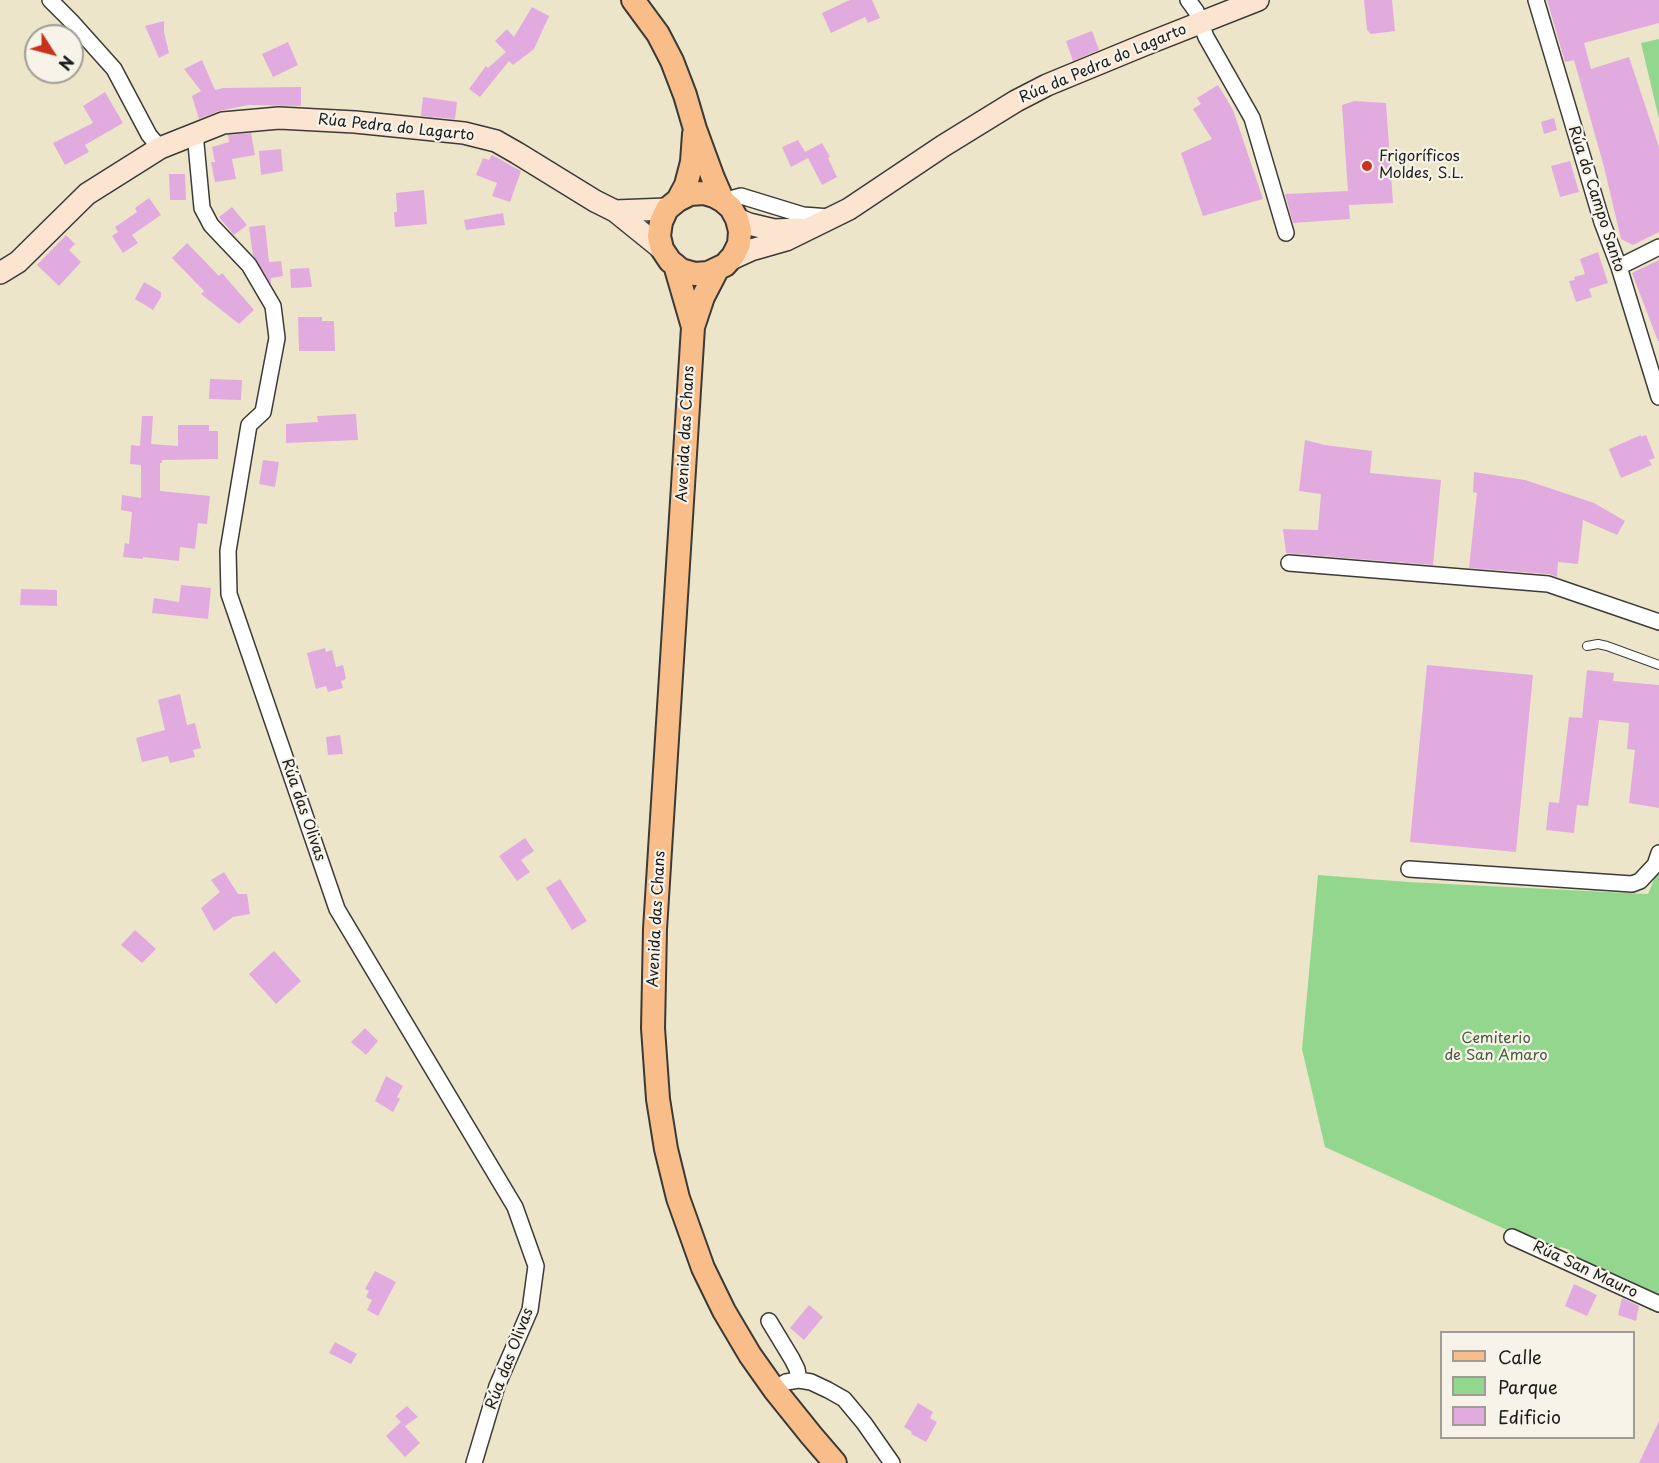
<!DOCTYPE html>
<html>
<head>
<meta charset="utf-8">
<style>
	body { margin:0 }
	#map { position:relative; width:1659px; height:1463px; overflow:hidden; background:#ede5c9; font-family:"Playpen Sans",sans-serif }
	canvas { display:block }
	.legend { position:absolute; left:1440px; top:1331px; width:195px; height:108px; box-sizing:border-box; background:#f7f3e8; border:2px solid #9f9d96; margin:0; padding:8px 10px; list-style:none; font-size:18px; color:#1c1c1c }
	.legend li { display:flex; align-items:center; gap:12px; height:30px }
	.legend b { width:30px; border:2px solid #9f9d96 }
	.north { position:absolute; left:24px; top:24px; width:60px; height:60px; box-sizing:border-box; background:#f7f3e8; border:2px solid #9f9d96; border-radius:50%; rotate:126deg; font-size:16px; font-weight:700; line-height:24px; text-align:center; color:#1c1c1c }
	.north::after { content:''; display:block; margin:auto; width:21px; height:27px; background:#c8321e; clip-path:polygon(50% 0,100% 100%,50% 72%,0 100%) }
</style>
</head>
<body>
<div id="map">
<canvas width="1659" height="1463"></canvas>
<ul class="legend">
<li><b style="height:8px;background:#f8bd89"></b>Calle</li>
<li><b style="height:16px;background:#93d78f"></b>Parque</li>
<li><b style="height:16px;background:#e1abdf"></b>Edificio</li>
</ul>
<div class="north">N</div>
</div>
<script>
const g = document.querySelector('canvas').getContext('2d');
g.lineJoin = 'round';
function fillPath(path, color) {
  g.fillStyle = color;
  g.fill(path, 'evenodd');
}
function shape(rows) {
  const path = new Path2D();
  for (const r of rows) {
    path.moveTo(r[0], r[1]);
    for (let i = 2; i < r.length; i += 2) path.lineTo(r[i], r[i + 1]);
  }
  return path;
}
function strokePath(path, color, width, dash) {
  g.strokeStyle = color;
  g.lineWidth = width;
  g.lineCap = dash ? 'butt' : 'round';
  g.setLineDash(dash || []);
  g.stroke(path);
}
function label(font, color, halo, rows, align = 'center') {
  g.font = font + ' "Playpen Sans",sans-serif';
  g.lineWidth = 4.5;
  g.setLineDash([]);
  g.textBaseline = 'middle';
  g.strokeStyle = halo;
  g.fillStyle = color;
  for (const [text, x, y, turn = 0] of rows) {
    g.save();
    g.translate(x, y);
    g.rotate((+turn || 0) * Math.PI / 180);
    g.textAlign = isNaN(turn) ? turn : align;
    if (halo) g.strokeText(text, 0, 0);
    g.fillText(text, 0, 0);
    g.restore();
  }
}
const green = shape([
	[1659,39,1659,119,1641,43],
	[1659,868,1659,1298,1571,1257,1570,1250,1561,1247,1553,1251,1325,1147,1302,1049,1318,875,1408,882,1648,894]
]);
const building = shape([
	[850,0,872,0,880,18,868,23,865,17,831,33,822,13],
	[1364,0,1392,0,1395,31,1371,34,1367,30],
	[1547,0,1659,0,1659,23,1584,43,1591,69,1629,57,1659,147,1659,232,1633,245,1621,239,1604,167,1574,60,1565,62],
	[532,7,549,16,534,49,513,65,509,61,480,97,469,89,486,66,488,68,506,52,495,41,507,29,514,37],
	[164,21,164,32,169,53,159,58,145,26],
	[1092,31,1099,50,1073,61,1066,41],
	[288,42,298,65,273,77,262,54],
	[202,60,215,90,223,88,301,87,301,106,248,105,219,111,199,119,192,96,201,91,184,69],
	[1218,85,1233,110,1263,199,1203,216,1181,153,1212,139,1193,109,1201,104,1197,98],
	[105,92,123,123,85,145,89,152,65,165,53,143,93,123,83,106],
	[423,97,457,102,455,119,421,116],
	[1354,101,1386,103,1393,203,1349,205,1350,219,1293,223,1285,194,1348,191,1342,105],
	[1554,118,1557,130,1544,134,1541,122],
	[251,133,255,155,232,159,236,179,215,182,211,162,215,162,212,147,229,142,228,135],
	[798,140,805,152,822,143,830,157,828,158,837,177,822,185,808,158,791,167,782,147],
	[281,149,283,171,261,175,259,151],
	[492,155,521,171,510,202,492,196,497,183,476,175,483,158,489,160],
	[1570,161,1579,192,1560,197,1551,166],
	[169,174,185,174,186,200,170,200],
	[424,190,427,224,395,227,394,212,397,212,396,193],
	[149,198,161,215,132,235,138,243,123,253,112,236,118,232,115,227,137,212,135,208],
	[232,207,247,225,234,235,219,217],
	[503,213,505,225,466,230,464,220],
	[265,225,269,262,281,261,283,276,271,278,271,284,253,255,249,227],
	[66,235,75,244,69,250,81,262,59,286,37,265],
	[187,243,219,276,222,273,254,310,239,324,201,294,204,291,172,258],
	[1598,252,1608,283,1589,289,1592,297,1576,302,1569,281,1575,280,1574,277,1585,274,1580,259],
	[1659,260,1659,341,1658,341,1632,273],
	[309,268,312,287,291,288,290,269],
	[144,282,161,292,161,297,153,310,135,299],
	[298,317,322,317,322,321,334,321,335,351,299,351],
	[210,379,242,380,241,400,209,399],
	[356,414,358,440,286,443,286,424,318,422,317,416],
	[142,416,153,416,151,444,178,446,178,425,209,425,209,431,218,431,218,459,162,460,162,463,160,463,160,491,210,496,207,524,198,523,195,549,180,547,179,561,143,557,143,559,123,557,125,543,129,544,132,512,121,510,122,495,141,498,141,465,130,464,131,445,140,446],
	[1641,435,1641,437,1646,435,1655,458,1649,460,1652,465,1621,478,1609,449],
	[1305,440,1325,445,1372,451,1370,473,1441,480,1433,565,1286,553,1283,529,1318,530,1321,494,1299,491],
	[263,460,279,462,275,487,259,484],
	[1474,472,1525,480,1594,503,1625,521,1617,535,1583,520,1578,564,1558,562,1557,577,1549,574,1469,568,1477,493,1473,492],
	[181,585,211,588,208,619,152,613,154,598,179,602],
	[21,589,57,590,57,606,20,605],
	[325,648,326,652,332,650,336,667,343,665,346,679,341,681,343,688,328,692,326,686,316,689,307,653],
	[1427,665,1533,675,1516,852,1410,842],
	[1587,670,1614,673,1613,681,1659,685,1659,808,1629,803,1635,750,1627,749,1629,723,1599,720,1588,806,1577,805,1574,833,1546,830,1549,802,1559,803,1569,717,1582,718],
	[180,694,187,725,195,723,201,748,193,750,195,757,170,763,168,756,142,762,136,738,165,730,158,700],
	[340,735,343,754,328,755,326,737],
	[525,838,534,851,521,860,530,872,517,881,499,856],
	[224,872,238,894,247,894,250,914,233,917,214,931,201,908,220,892,211,880],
	[560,879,587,921,572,930,546,888],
	[135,930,156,949,142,963,121,945],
	[274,951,301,981,276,1004,249,974],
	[365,1028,378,1041,366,1055,351,1042],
	[386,1076,403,1086,397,1097,400,1099,393,1112,375,1101],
	[375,1271,396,1282,378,1316,367,1310,372,1300,366,1297,369,1291,365,1289],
	[1574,1284,1597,1295,1587,1316,1565,1306],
	[1622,1298,1639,1306,1636,1321,1618,1315],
	[809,1305,823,1317,804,1340,790,1328],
	[335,1342,357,1354,351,1364,329,1353],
	[918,1403,933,1412,930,1418,937,1422,926,1442,911,1434,912,1432,904,1427],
	[407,1406,418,1417,405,1426,395,1416],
	[1659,1421,1659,1463,1639,1463],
	[401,1422,420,1443,405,1457,386,1436]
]);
const lane = shape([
	[1587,646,1598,644,1607,646,1659,665]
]);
const street = shape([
	[50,0,71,21,114,69,149,135,160,148],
	[1188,0,1196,11,1206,37,1252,118,1286,233],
	[1536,0,1602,222,1619,267,1659,397],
	[195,133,202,208,211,225,249,265,273,306,277,338,263,412,249,425,228,551,229,594,337,909,515,1207,536,1266,530,1310,497,1386,474,1463],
	[723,201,741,196,803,215,830,217],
	[1619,267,1659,247],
	[1289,563,1548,584,1659,622],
	[1409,869,1632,884,1640,881,1655,865,1659,853],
	[1512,1237,1659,1304],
	[769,1321,792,1359,797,1369,799,1380],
	[774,1389,786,1382,799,1380,811,1382,828,1390,844,1399,864,1423,892,1463]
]);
const secondary = shape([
	[615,211,667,209],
	[737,219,749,224,774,230,800,229],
	[729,260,751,250,786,240,849,209,943,146,1016,101,1047,85,1144,45,1258,0],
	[0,273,18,262,87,194,160,148,223,123,279,118,355,122,464,133,496,141,517,153,595,201,615,211,662,249]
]);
const primary = shape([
	[633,0,658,34,672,61,685,95,695,129,713,178,723,201,731,208,737,219,740,231,739,244,733,256,725,265,708,273,695,274,681,270,670,261,662,249,659,236,661,222,667,209,678,200,690,194,704,193,714,196,723,201],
	[678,200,686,185,692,162,694,134],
	[675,265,693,327],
	[717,270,703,297,693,327,655,929,653,1028,658,1099,666,1149,678,1198,703,1268,724,1311,750,1355,774,1389,811,1435,835,1463]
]);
const markers = [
	[1367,166,6,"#c8321e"]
];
const streetNames = [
	["Rúa da Pedra do Lagarto",1103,64,-23],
	["Rúa Pedra do Lagarto",396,128,6],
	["Rúa do Campo Santo",1596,199,72],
	["Avenida das Chans",686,434,-87],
	["Rúa das Olivas",303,810,71],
	["Avenida das Chans",657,919,-87],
	["Rúa San Mauro",1585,1270,25],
	["Rúa das Olivas",510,1359,-69]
];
const poiNames = [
	["Frigoríficos",1379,157],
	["Moldes, S.L.",1379,174]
];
const parkNames = [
	["Cemiterio",1496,1039],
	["de San Amaro",1496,1056]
];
fillPath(green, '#93d78f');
fillPath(building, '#e1abdf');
strokePath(lane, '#3b3a36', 10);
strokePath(street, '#3b3a36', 18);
strokePath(secondary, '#3b3a36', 24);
strokePath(primary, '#3b3a36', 26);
strokePath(lane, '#fff', 8);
strokePath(street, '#fff', 15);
strokePath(secondary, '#fce5d0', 21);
strokePath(primary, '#f8bd89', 22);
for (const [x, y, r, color] of markers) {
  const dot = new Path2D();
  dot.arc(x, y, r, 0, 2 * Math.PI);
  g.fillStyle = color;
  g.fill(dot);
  strokePath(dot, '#f7f3e8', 2);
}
label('15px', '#1c1c1c', '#f7f3e8', streetNames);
label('15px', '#1c1c1c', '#f7f3e8', poiNames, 'left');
label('15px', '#465d44', '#f7f3e8', parkNames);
</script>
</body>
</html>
